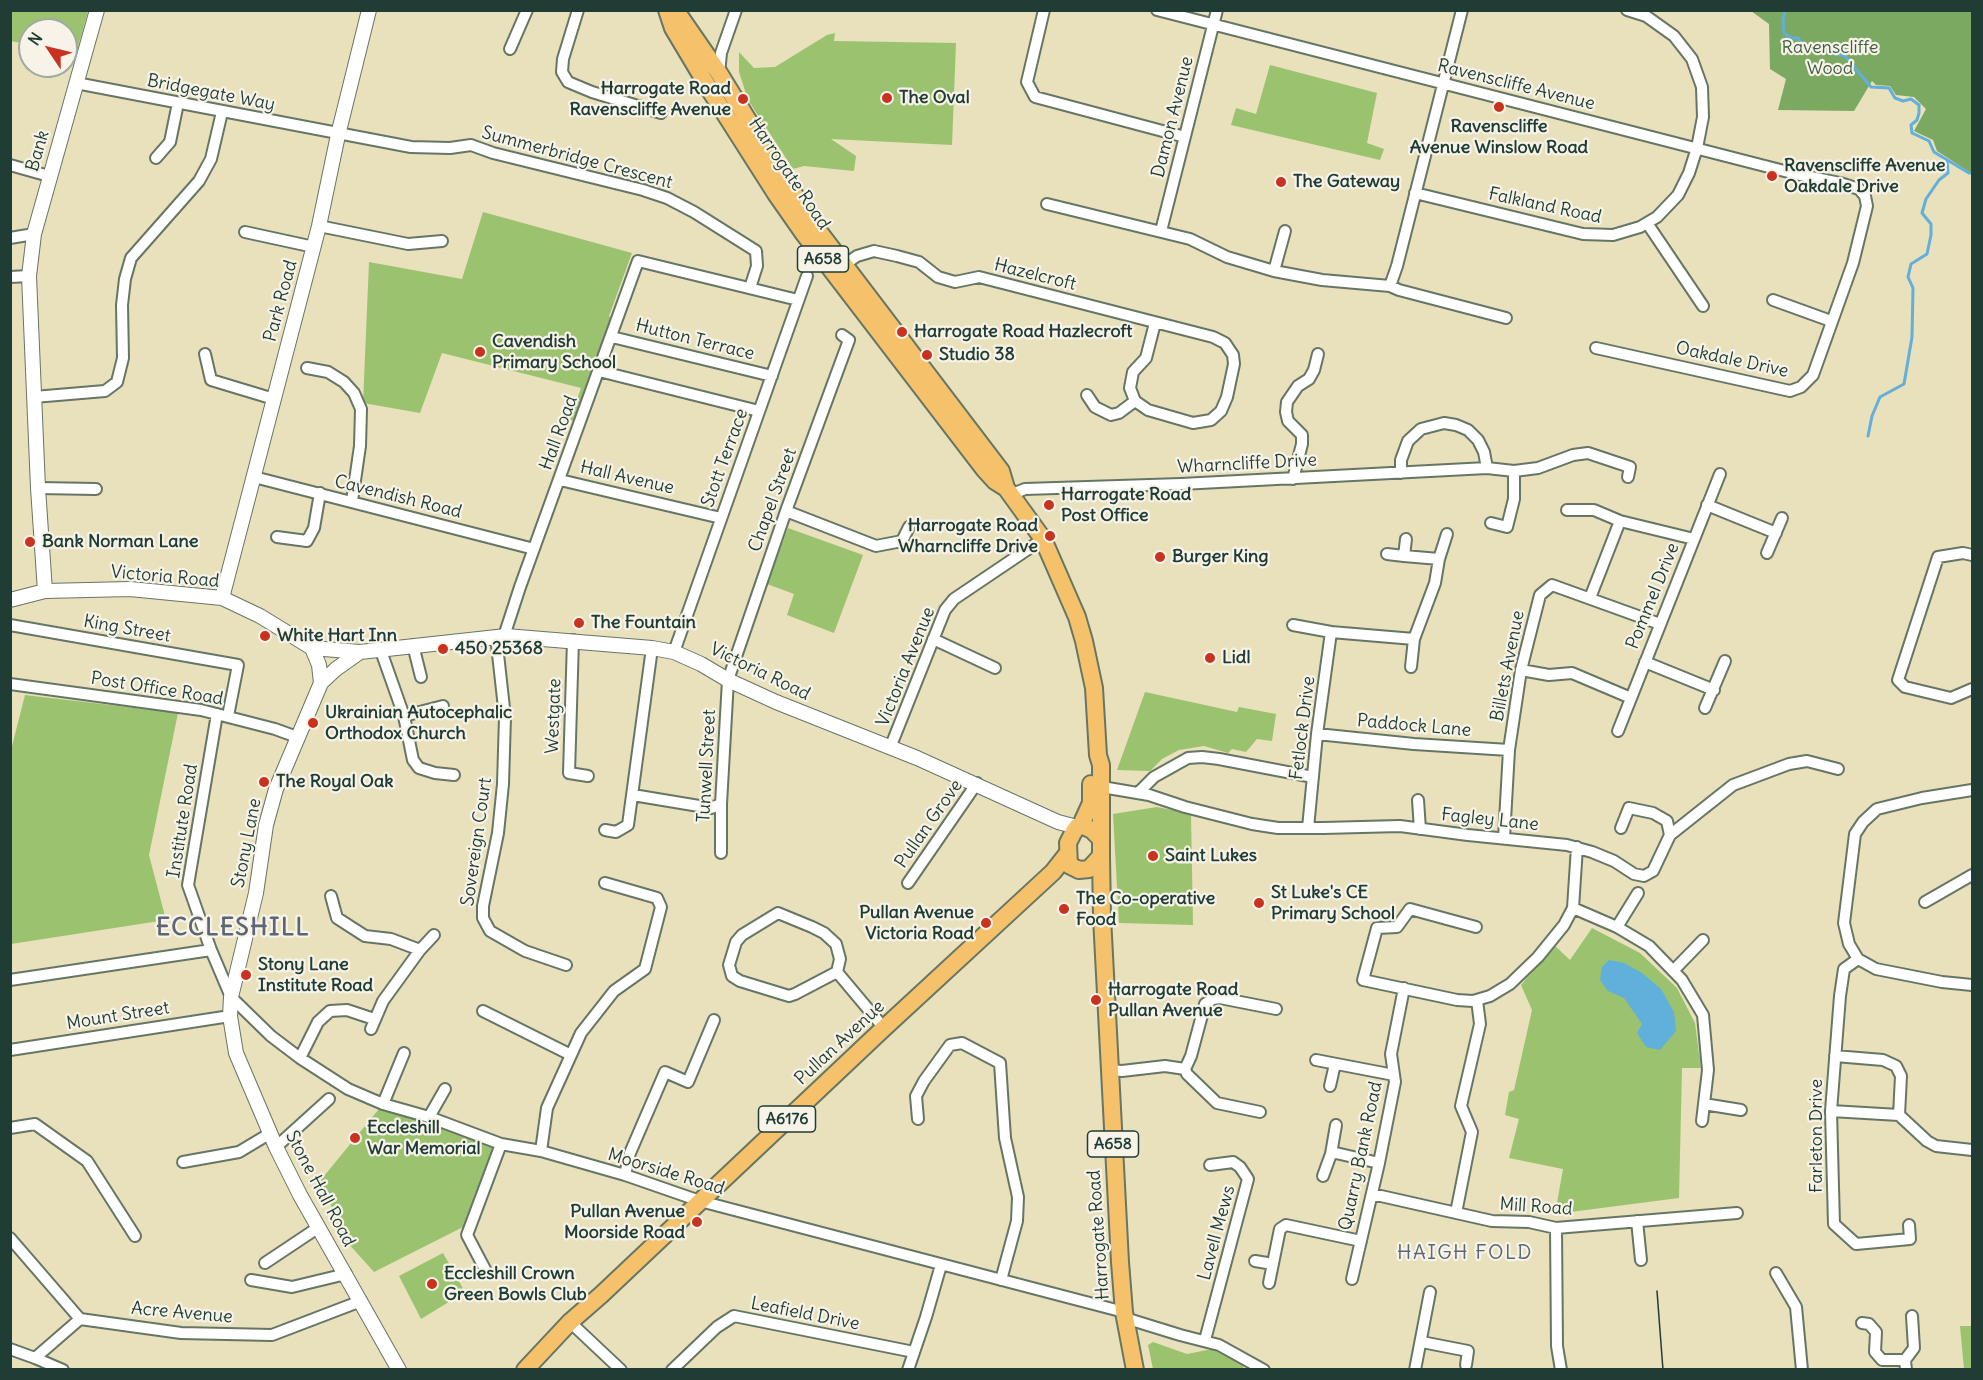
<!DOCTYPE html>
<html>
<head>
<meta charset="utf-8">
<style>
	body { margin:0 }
	#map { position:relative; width:1983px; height:1380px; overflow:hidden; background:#e9e0bc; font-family:Delius,sans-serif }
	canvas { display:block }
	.frame { position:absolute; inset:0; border:12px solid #1f3d34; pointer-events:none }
	.north { position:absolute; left:18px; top:18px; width:60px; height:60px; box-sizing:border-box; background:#f7f3e8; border:2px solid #a1aaa0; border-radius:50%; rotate:305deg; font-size:16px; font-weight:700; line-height:24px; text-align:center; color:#1f3d34 }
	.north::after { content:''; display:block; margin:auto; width:21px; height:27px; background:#c8321e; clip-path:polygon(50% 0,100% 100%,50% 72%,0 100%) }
</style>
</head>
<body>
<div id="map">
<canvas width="1983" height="1380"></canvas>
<div class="frame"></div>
<div class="north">N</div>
</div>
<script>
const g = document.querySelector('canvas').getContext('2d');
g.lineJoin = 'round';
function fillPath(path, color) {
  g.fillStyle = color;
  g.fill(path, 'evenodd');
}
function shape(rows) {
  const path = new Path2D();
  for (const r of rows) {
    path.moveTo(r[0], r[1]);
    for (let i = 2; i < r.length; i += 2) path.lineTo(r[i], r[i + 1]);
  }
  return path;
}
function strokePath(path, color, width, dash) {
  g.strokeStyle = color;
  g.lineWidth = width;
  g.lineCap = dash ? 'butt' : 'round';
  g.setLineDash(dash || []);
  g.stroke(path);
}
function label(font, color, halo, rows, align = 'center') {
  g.font = font + ' Delius,sans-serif';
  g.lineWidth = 4.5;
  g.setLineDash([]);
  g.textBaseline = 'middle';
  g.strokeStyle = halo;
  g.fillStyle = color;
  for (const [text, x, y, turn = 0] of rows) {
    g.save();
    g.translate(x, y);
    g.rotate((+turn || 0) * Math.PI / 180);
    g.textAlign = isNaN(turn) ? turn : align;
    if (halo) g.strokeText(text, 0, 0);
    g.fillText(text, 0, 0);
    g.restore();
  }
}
const green = shape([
	[11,10,88,11,76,54,66,52,66,30,30,30,30,45,11,41],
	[835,33,834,41,956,43,952,145,831,139,856,156,854,171,804,166,793,169,748,100,739,72,739,52,754,68,775,67,827,35],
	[1270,65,1377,93,1367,143,1384,149,1380,160,1231,125,1236,108,1256,114],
	[483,212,632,253,609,316,613,318,575,421,570,420,581,388,442,353,420,413,363,403,369,262,462,279],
	[788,528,863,555,834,633,787,615,794,594,767,584],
	[1145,692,1237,712,1239,707,1276,714,1272,741,1257,739,1246,752,1232,749,1228,753,1204,746,1179,750,1162,759,1150,771,1117,770],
	[25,695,178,713,149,855,166,920,11,944,11,750],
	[1157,807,1191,814,1193,925,1119,923,1113,814],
	[1592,928,1640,953,1677,988,1695,1023,1701,1068,1682,1068,1679,1198,1555,1214,1563,1169,1509,1158,1519,1119,1505,1115,1509,1092,1514,1090,1532,1010,1521,985,1554,945,1570,960],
	[383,1104,501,1144,469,1224,374,1272,348,1243,320,1181],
	[443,1253,465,1292,421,1319,399,1276],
	[1960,1326,1972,1326,1972,1369,1964,1369],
	[1153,1342,1187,1354,1212,1349,1243,1366,1244,1369,1153,1369,1148,1345]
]);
const forest = shape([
	[1751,11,1972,11,1972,176,1971,173,1937,151,1933,140,1914,131,1926,109,1914,97,1896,95,1890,86,1876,85,1872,81,1854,111,1778,110,1786,79,1770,69,1769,24]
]);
const water = shape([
	[1609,960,1624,963,1642,973,1661,989,1674,1012,1676,1031,1660,1050,1646,1047,1637,1033,1642,1024,1624,998,1608,991,1600,980,1602,967]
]);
const stream = shape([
	[1785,10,1783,20,1784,33,1791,38,1798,38,1807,50,1818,46,1832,53,1845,56,1871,87,1889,88,1895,98,1903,101,1911,99,1919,105,1919,113,1917,120,1911,125,1912,133,1929,141,1934,152,1969,173,1972,173],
	[1868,436,1872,416,1880,397,1904,384,1912,337,1913,288,1908,277,1911,264,1927,254,1931,235,1931,224,1922,213,1926,199,1939,180,1948,173,1947,160]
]);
const minor = shape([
	[578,10,563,59,562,72,568,82,592,92,661,113],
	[1044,10,1027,82,1035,97,1185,137],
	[1157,10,1796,174,1840,183,1859,189,1865,196,1867,206,1853,263,1813,375,1801,387,1790,391,1596,348],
	[510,49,527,10],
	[719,73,721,53,736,10],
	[76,83,411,147,450,148,471,145,493,153,643,190,667,198,694,212,756,251,757,266,750,288],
	[156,158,170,142,178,103],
	[10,165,49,176],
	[1415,193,1583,234,1613,235,1640,227,1657,217,1678,195,1689,173,1697,148,1703,117,1702,87,1692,59,1674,36,1646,16,1627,10],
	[1047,204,1190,239,1227,257,1274,271,1322,280,1390,286,1397,266,1462,10],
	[1647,223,1703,306],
	[319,226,408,244,442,241],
	[1161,231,1217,10],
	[245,232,314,247],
	[10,238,34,234],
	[844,265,857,256,874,251,897,256,919,262,938,277,955,282,979,277,1213,337,1225,343,1233,355,1234,364,1227,397,1221,411,1211,420,1193,423,1148,410,1135,401,1130,388,1133,372,1146,358,1155,323],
	[1274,271,1285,231],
	[10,277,29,276],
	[1390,286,1399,290,1506,318],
	[1773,300,1831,321],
	[612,337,772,376],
	[205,354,211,380,274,399],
	[307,368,328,372,344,382,354,393,361,409,360,446,352,501],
	[599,371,759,411],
	[1087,395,1095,407,1111,415,1119,413,1135,401],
	[34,397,105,391,117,382,123,358,122,305,125,279,131,258,199,181,211,159,222,112],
	[1401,473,1401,460,1408,441,1421,429,1444,423,1456,425,1468,430,1478,440,1484,452,1487,468],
	[254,477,534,549],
	[1293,479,1302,444,1302,435,1288,421,1286,412,1287,402,1298,386,1309,379,1314,370,1318,354],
	[560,480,721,518],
	[38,488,96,489],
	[1010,495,1025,489,1181,484,1487,468,1514,471,1538,468,1573,455,1588,453,1630,467,1628,477],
	[1707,505,1776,533],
	[1567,510,1594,510,1620,521,1694,539],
	[786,511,876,546,902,541,909,527],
	[1491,523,1507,527,1514,499,1514,471],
	[277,537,307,541,314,528,320,493],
	[1767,553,1782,518],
	[1387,554,1404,556,1406,539],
	[1972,555,1963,553,1938,557,1898,680,1905,687,1951,698,1972,689],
	[1404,556,1439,559,1447,534],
	[1590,598,1620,521],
	[10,625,238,665,228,716],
	[1293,625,1331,632,1414,639],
	[496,636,505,717,503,784,498,833,483,906,483,918,490,931,525,951,566,965],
	[506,636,506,630,520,587,638,261,798,300],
	[933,639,995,668],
	[573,640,569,773,588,776],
	[413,645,421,677],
	[381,651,404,716,413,760,419,768,435,773,454,775],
	[674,652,807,276],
	[1645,662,1714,690],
	[1411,667,1414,639,1435,583,1439,559],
	[1521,670,1549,675,1572,673,1631,698],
	[10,684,201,710,275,729,297,737],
	[1705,708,1725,661],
	[217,714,188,885,211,950,231,997,271,1036,300,1058,348,1089,383,1104,429,1117,501,1144,541,1151,625,1175,700,1201,1124,1312],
	[404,716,443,706],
	[1618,731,1720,474],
	[1317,734,1414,744,1509,750],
	[890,748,945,610,954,599,1043,539],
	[1098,789,1102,787,1149,795,1185,807,1252,824,1278,828,1323,828,1400,826,1468,835,1567,845,1592,852,1614,861,1634,874,1644,876,1653,871,1670,835,1733,785,1789,764,1807,761,1838,769],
	[1972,790,1922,798,1877,809,1863,822,1855,834,1844,923,1849,944,1858,959,1876,969,1942,982,1972,985],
	[1138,793,1154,777,1188,758,1202,757,1219,759,1313,777],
	[633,795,711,808,721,804],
	[1418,800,1420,829],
	[1308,828,1317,734,1331,632],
	[1621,828,1629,808,1653,813,1667,821,1670,835],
	[605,830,616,832,628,825,652,648],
	[1504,838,1509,750,1521,670,1540,595,1552,585,1660,624],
	[721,853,721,804,728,680,786,511,849,340,842,335],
	[908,883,977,783],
	[331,896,337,918,365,936,391,939,420,950],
	[1925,902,1972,875],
	[1573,908,1617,927,1649,946,1682,980,1703,1015,1708,1070,1702,1121],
	[1476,927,1410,909,1397,927,1377,928,1363,980,1457,1000,1473,1001,1490,996,1510,984,1538,957,1564,925,1573,908,1577,847],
	[1617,927,1638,893],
	[1858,959,1844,969,1840,996,1831,1111,1834,1224,1856,1244,1910,1239,1909,1225],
	[1673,971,1703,940],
	[837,972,795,994,789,996,740,981,732,976,729,965,736,942,742,935,778,913,812,927,824,933,836,944,840,959,837,972,884,1028],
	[10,980,211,950],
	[483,1011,571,1055],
	[371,1029,383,1001,420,950,434,935],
	[10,1050,230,1016],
	[1835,1056,1883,1060,1896,1066,1901,1076,1899,1115],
	[300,1058,318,1022,330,1011,347,1010,374,1019],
	[1316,1060,1394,1075],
	[1109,1070,1122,1071,1165,1066,1185,1069],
	[1330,1086,1335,1064],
	[383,1104,404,1053],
	[1704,1104,1741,1110],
	[1831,1111,1899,1115,1927,1141,1936,1146,1972,1150],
	[1260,1112,1217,1103,1187,1074,1185,1069,1191,1056,1205,1004,1213,999,1220,998,1276,1009],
	[429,1117,445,1089],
	[918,1119,916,1096,924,1081,950,1045,962,1043,1000,1063,1005,1138,1018,1197,1017,1221,1001,1280],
	[10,1128,35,1124,87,1161,135,1236],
	[276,1147,329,1099],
	[541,1151,547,1108,581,1033,614,991,645,969,661,907,657,898,605,883],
	[1331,1154,1336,1125],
	[183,1162,239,1152,269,1134],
	[625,1175,630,1153,665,1072,688,1082,714,1020],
	[1323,1176,1331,1154,1336,1153,1379,1163],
	[1372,1194,1492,1221,1529,1222,1556,1228,1737,1213],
	[1456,1213,1472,1132,1461,1106,1480,1024,1477,1000],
	[1637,1221,1641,1260],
	[1556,1228,1557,1346,1561,1370],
	[10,1238,80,1319],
	[1255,1261,1273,1264],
	[265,1263,319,1227],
	[487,1273,467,1235,501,1144],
	[1776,1273,1796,1307,1802,1370],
	[1352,1279,1379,1163,1395,1082,1391,1054,1404,988],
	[251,1280,292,1287,346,1274],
	[1269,1283,1280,1229,1286,1225,1361,1241],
	[1125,1318,1180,1335,1219,1345,1264,1370],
	[570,1322,621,1370],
	[1862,1323,1869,1324,1876,1332,1875,1352,1882,1360,1905,1360,1906,1370],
	[1205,1340,1248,1179,1240,1167,1233,1162,1210,1165],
	[1422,1342,1468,1351,1466,1365],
	[10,1349,35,1358,80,1319,181,1333,272,1335,361,1301],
	[35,1358,63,1370],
	[1905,1360,1914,1348,1912,1316],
	[672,1370,717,1327,734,1316,914,1352],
	[908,1370,926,1317,941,1265],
	[1415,1370,1430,1292]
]);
const tertiary = shape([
	[45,591,38,488,29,276,34,234,97,10],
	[222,598,319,226,338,135,369,10],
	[10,600,45,591,130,589,222,598,260,616,312,648,360,652,506,636,652,648,674,652,701,664,728,680,776,702,917,758,1058,822,1077,827],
	[312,648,319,665,321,683,276,789,266,825,256,893,231,997,230,1016,236,1053,276,1147,300,1195,399,1370],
	[321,683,336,669,360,652]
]);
const primary = shape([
	[525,1370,570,1322,601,1295,884,1028,1053,872,1068,853]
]);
const trunk = shape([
	[667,10,673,28,713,95,776,194,804,234,984,469,995,481,1006,488,1043,539,1077,617,1084,641,1094,688,1098,755,1101,765,1101,839],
	[669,10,681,18,719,73,784,179,820,233,1001,471,1006,488],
	[1081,825,1092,830,1101,839,1101,856,1089,869,1079,870,1069,865,1068,843,1073,833,1077,827,1081,825,1091,803,1091,784],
	[1101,856,1102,917,1120,1262,1124,1312,1135,1370]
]);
const tram = shape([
	[1657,1291,1663,1370]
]);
const markers = [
	[887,98,6,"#c8321e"],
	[743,99,6,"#c8321e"],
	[1499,107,6,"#c8321e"],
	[1772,176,6,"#c8321e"],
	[1281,182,6,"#c8321e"],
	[902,332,6,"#c8321e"],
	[480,352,6,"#c8321e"],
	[927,355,6,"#c8321e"],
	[1049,505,6,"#c8321e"],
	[1050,536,6,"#c8321e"],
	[30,542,6,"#c8321e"],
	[1160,557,6,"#c8321e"],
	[579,623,6,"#c8321e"],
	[265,636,6,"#c8321e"],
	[443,649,6,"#c8321e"],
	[1210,658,6,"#c8321e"],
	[313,723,6,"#c8321e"],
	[264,782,6,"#c8321e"],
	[1153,856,6,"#c8321e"],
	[1259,903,6,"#c8321e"],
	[1064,909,6,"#c8321e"],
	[986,923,6,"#c8321e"],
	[246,975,6,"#c8321e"],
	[1096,1000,6,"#c8321e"],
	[355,1138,6,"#c8321e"],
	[697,1222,6,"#c8321e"],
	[432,1284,6,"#c8321e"]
];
const shields = [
	[823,259,51],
	[787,1119,57],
	[1113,1144,51]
];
const shieldNames = [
	["A658",823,259],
	["A6176",787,1119],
	["A658",1113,1144]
];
const parkNames = [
	["Ravenscliffe",1830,48],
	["Wood",1830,69]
];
const streetNames = [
	["Ravenscliffe Avenue",1516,85,14],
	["Bridgegate Way",211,93,11],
	["Damon Avenue",1173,117,-76],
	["Bank",38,151,-74],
	["Summerbridge Crescent",577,158,15],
	["Harrogate Road",789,174,56],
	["Falkland Road",1545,206,12],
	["Hazelcroft",1035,275,14],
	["Park Road",281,301,-75],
	["Hutton Terrace",695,340,14],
	["Oakdale Drive",1732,360,12],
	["Hall Road",559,433,-70],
	["Stott Terrace",725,458,-70],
	["Wharncliffe Drive",1247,464,-3],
	["Hall Avenue",627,478,13],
	["Cavendish Road",398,497,14],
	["Chapel Street",773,500,-70],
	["Victoria Road",165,577,5],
	["Pommel Drive",1653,596,-68],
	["King Street",127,629,10],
	["Billets Avenue",1508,666,-79],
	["Victoria Avenue",906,667,-68],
	["Victoria Road",760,672,26],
	["Post Office Road",157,689,9],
	["Westgate",554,716,-88],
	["Paddock Lane",1414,726,5],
	["Fetlock Drive",1303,728,-83],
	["Tunwell Street",707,766,-87],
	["Fagley Lane",1490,820,6],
	["Institute Road",183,821,-81],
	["Pullan Grove",929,824,-55],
	["Sovereign Court",477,842,-82],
	["Stony Lane",247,843,-79],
	["Mount Street",118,1016,-9],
	["Pullan Avenue",840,1043,-43],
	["Farleton Drive",1817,1136,-90],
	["Quarry Bank Road",1361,1156,-78],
	["Moorside Road",666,1172,17],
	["Stone Hall Road",320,1189,62],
	["Mill Road",1536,1207,4],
	["Lavell Mews",1217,1233,-75],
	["Harrogate Road",1099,1235,-94],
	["Acre Avenue",182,1313,5],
	["Leafield Drive",805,1314,11]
];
const poiNames = [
	["Harrogate Road",731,89,"right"],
	["Ravenscliffe Avenue",731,110,"right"],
	["The Oval",899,98],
	["Ravenscliffe",1499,127,"center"],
	["Avenue Winslow Road",1499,148,"center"],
	["Ravenscliffe Avenue",1784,166],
	["Oakdale Drive",1784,187],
	["The Gateway",1293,182],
	["Harrogate Road Hazlecroft",914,332],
	["Cavendish",492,342],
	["Primary School",492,363],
	["Studio 38",939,355],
	["Harrogate Road",1061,495],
	["Post Office",1061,516],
	["Harrogate Road",1038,526,"right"],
	["Wharncliffe Drive",1038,547,"right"],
	["Bank Norman Lane",42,542],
	["Burger King",1172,557],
	["The Fountain",591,623],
	["White Hart Inn",277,636],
	["450 25368",455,649],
	["Lidl",1222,658],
	["Ukrainian Autocephalic",325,713],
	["Orthodox Church",325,734],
	["The Royal Oak",276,782],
	["Saint Lukes",1165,856],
	["St Luke's CE",1271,893],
	["Primary School",1271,914],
	["The Co-operative",1076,899],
	["Food",1076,920],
	["Pullan Avenue",974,913,"right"],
	["Victoria Road",974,934,"right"],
	["Stony Lane",258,965],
	["Institute Road",258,986],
	["Harrogate Road",1108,990],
	["Pullan Avenue",1108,1011],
	["Eccleshill",367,1128],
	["War Memorial",367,1149],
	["Pullan Avenue",685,1212,"right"],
	["Moorside Road",685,1233,"right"],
	["Eccleshill Crown",444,1274],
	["Green Bowls Club",444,1295]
];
const neighbourhoodNames = [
	["HAIGH FOLD",1465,1253]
];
const districtNames = [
	["ECCLESHILL",233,928]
];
fillPath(green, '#9bc36f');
fillPath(forest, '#7ca962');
fillPath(water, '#61afdb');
strokePath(stream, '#61afdb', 3);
strokePath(minor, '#667664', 14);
strokePath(tertiary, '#667664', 16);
strokePath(primary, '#667664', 20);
strokePath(trunk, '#667664', 20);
strokePath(minor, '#fff', 10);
strokePath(tertiary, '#fff', 14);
strokePath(primary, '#f5c16b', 16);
strokePath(trunk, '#f5c16b', 16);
strokePath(tram, '#1f3d34', 1.5);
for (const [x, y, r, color] of markers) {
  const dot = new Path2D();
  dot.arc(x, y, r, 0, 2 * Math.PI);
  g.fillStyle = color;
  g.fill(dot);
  strokePath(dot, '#f7f3e8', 2);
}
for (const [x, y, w] of shields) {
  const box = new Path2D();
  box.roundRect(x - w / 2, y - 13, w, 26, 4.5);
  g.fillStyle = '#f7f3e8';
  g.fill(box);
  strokePath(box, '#1f3d34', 1.5);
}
label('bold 16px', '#1f3d34', null, shieldNames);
label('18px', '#3e5e43', '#f7f3e8', parkNames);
label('18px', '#1f3d34', '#f7f3e8', streetNames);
label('bold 18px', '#1f3d34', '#f7f3e8', poiNames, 'left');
g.letterSpacing = '1.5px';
label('20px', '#5d6773', '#f7f3e8', neighbourhoodNames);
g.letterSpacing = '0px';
g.letterSpacing = '1.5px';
label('bold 24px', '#5d6773', '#f7f3e8', districtNames);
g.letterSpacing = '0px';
</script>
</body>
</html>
